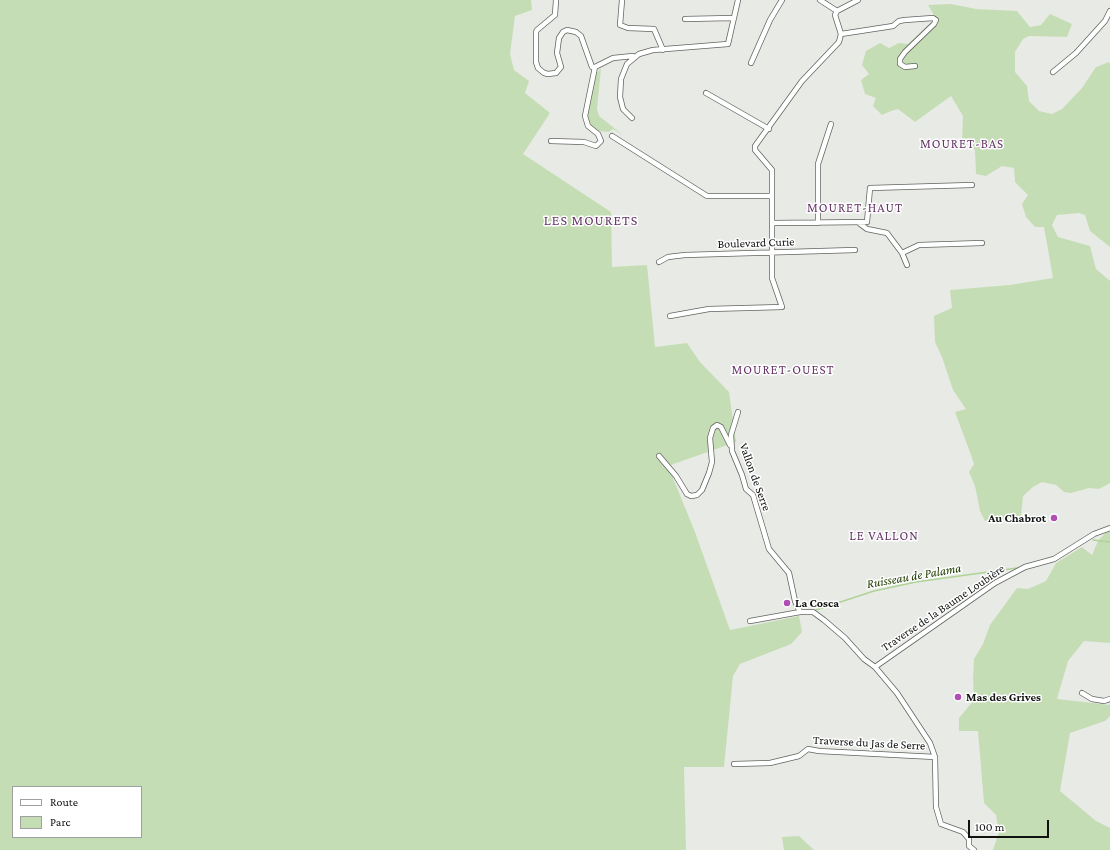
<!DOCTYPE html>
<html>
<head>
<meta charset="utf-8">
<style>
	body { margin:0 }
	#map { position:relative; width:1110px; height:850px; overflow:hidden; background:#e8ebe5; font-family:"Crimson Pro",serif }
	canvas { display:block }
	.legend { position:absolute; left:12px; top:786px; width:130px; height:52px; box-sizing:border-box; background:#fff; border:1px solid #9fa09f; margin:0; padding:5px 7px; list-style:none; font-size:12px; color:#101210 }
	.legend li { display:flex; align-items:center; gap:8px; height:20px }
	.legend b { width:20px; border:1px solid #9fa09f }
	.scale { position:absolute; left:968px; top:820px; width:81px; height:18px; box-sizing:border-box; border:2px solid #101210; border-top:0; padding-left:5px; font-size:12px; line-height:14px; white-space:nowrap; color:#101210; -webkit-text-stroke:3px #fff; paint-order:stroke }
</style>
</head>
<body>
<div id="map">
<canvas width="1110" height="850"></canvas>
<ul class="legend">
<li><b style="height:5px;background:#fff"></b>Route</li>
<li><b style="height:11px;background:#c5ddb5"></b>Parc</li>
</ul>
<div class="scale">100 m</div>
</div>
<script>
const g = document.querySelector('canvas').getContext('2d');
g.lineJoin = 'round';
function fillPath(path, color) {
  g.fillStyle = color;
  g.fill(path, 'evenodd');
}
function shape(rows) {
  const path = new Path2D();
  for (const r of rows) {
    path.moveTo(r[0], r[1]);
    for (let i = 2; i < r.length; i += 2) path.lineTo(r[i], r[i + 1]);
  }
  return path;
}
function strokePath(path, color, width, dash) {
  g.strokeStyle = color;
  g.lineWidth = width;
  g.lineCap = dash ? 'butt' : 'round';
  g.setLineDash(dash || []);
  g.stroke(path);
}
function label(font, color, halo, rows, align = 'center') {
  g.font = font + ' "Crimson Pro",serif';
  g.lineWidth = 3;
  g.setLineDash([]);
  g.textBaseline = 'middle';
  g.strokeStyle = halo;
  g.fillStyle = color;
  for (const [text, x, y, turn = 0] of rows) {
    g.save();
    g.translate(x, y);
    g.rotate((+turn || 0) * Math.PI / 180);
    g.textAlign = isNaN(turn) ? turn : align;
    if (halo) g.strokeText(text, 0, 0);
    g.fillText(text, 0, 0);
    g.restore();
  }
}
const green = shape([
	[0,0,531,0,532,10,515,16,510,54,514,70,529,81,525,93,550,113,523,154,611,212,612,267,647,265,655,347,687,343,700,362,729,392,736,442,668,466,695,532,730,630,799,616,802,632,791,644,740,664,733,676,724,767,684,767,686,850,0,850],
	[13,787,141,787,141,837,13,837],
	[951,4,976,9,1017,11,1030,27,1041,25,1050,14,1072,24,1067,37,1029,36,1023,39,1015,52,1015,72,1027,86,1029,101,1039,111,1052,114,1062,109,1082,88,1096,67,1109,62,1110,64,1110,247,1090,231,1085,215,1079,213,1057,215,1052,225,1058,237,1090,246,1096,269,1110,281,1110,483,1099,489,1089,488,1071,493,1064,492,1056,485,1042,482,1033,487,1023,496,1021,516,1003,520,985,521,980,511,975,486,969,472,974,464,971,455,955,412,966,409,953,390,942,357,935,342,934,316,952,308,950,290,1010,285,1053,278,1044,227,1035,227,1026,217,1022,204,1028,195,1015,182,1014,168,1002,166,986,176,976,174,975,150,962,140,963,116,951,96,915,122,898,109,891,111,882,115,873,106,876,98,865,94,861,80,869,74,862,65,866,51,880,43,889,48,899,43,908,44,926,27,937,20,928,5],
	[601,68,597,109,599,116,623,135,613,129,609,132,598,131,591,126,587,117,596,74],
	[1110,531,1110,643,1084,641,1068,661,1057,699,1110,705,1110,716,1105,721,1070,733,1060,791,1096,821,1110,828,1110,850,993,850,999,832,996,815,984,803,978,731,959,731,959,718,974,700,973,679,974,659,983,644,990,625,1017,588,1028,589,1046,581,1056,563,1082,547,1092,555,1098,541,1106,532],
	[799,836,814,850,784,850,782,837]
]);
const stream = shape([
	[1093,540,1110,542],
	[816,610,874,591,916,582,1017,568]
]);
const street = shape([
	[556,0,555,15,537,30,536,32,536,62,538,68,544,73,548,74,556,73,561,67,557,53,559,38,563,32,567,30,576,32,581,36,592,67,595,67,613,58,633,56],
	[622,0,620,25,628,28,654,29,663,50],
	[820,0,837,11],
	[837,11,858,0],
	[685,19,733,18],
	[841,34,893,26,899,21,905,20,933,18,936,20,934,24,905,52,900,59,900,64,905,67,915,66],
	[751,63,770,20,782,0],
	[1053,72,1076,53,1105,21,1110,11],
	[706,93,769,129],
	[632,118,623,109,620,97,621,79,627,64,639,54,653,50,728,44,738,0],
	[612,136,707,196,771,196],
	[551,141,584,142,596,146,601,141,598,134,588,126,585,116,595,67],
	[772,223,867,222,870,188,972,185],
	[818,223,818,164,831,124],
	[859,223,867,229,887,233,902,253,919,245,982,243],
	[902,253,907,265],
	[659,262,668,257,685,255,855,250],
	[670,316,709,309,782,307,772,278,772,170,755,150,755,146,802,81,839,42,841,34,835,15,837,11],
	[738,412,731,435,732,451,742,475,746,489,753,495,769,549,789,573,795,601,800,612],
	[659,456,676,476,687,494,691,496,697,495,702,490,709,473,712,462,710,438,713,428,717,425,721,427,730,445],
	[750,621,800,612,813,612,824,620,845,638,864,659,875,667,897,693,930,743,935,757,936,807,941,824,963,832,969,839,969,846,974,850],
	[875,667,995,583,1025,567,1054,559,1094,534,1110,528],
	[1082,693,1092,699,1104,701,1110,699],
	[734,764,770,763,799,756,808,749,819,751,935,757]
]);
const markers = [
	[1054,518,4,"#b14eb5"],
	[787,603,4,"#b14eb5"],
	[958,697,4,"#b14eb5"]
];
const streetNames = [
	["Boulevard Curie",756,243,-2],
	["Vallon de Serre",755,477,70],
	["Traverse de la Baume Loubière",943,608,-34],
	["Traverse du Jas de Serre",869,743,3]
];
const poiNames = [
	["Au Chabrot",1046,518,"right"],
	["La Cosca",795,603],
	["Mas des Grives",966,697]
];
const neighbourhoodNames = [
	["MOURET-BAS",962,144],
	["MOURET-HAUT",855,208],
	["MOURET-OUEST",783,370],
	["LE VALLON",884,536]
];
const waterNames = [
	["Ruisseau de Palama",914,576,-10]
];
const quarterNames = [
	["LES MOURETS",591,221]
];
fillPath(green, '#c5ddb5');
strokePath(stream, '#afd297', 1.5);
strokePath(street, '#61645f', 6);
strokePath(street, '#fff', 4.5);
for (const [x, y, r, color] of markers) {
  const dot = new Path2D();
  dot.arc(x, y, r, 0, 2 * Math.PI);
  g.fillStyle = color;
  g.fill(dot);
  strokePath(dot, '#fff', 1.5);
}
label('12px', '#101210', '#fff', streetNames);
label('bold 12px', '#101210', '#fff', poiNames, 'left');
g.letterSpacing = '1px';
label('13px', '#68376a', '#fff', neighbourhoodNames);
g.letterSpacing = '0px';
label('italic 13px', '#203d00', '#fff', waterNames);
g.letterSpacing = '1px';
label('14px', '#68376a', '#fff', quarterNames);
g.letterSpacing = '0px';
</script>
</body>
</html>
